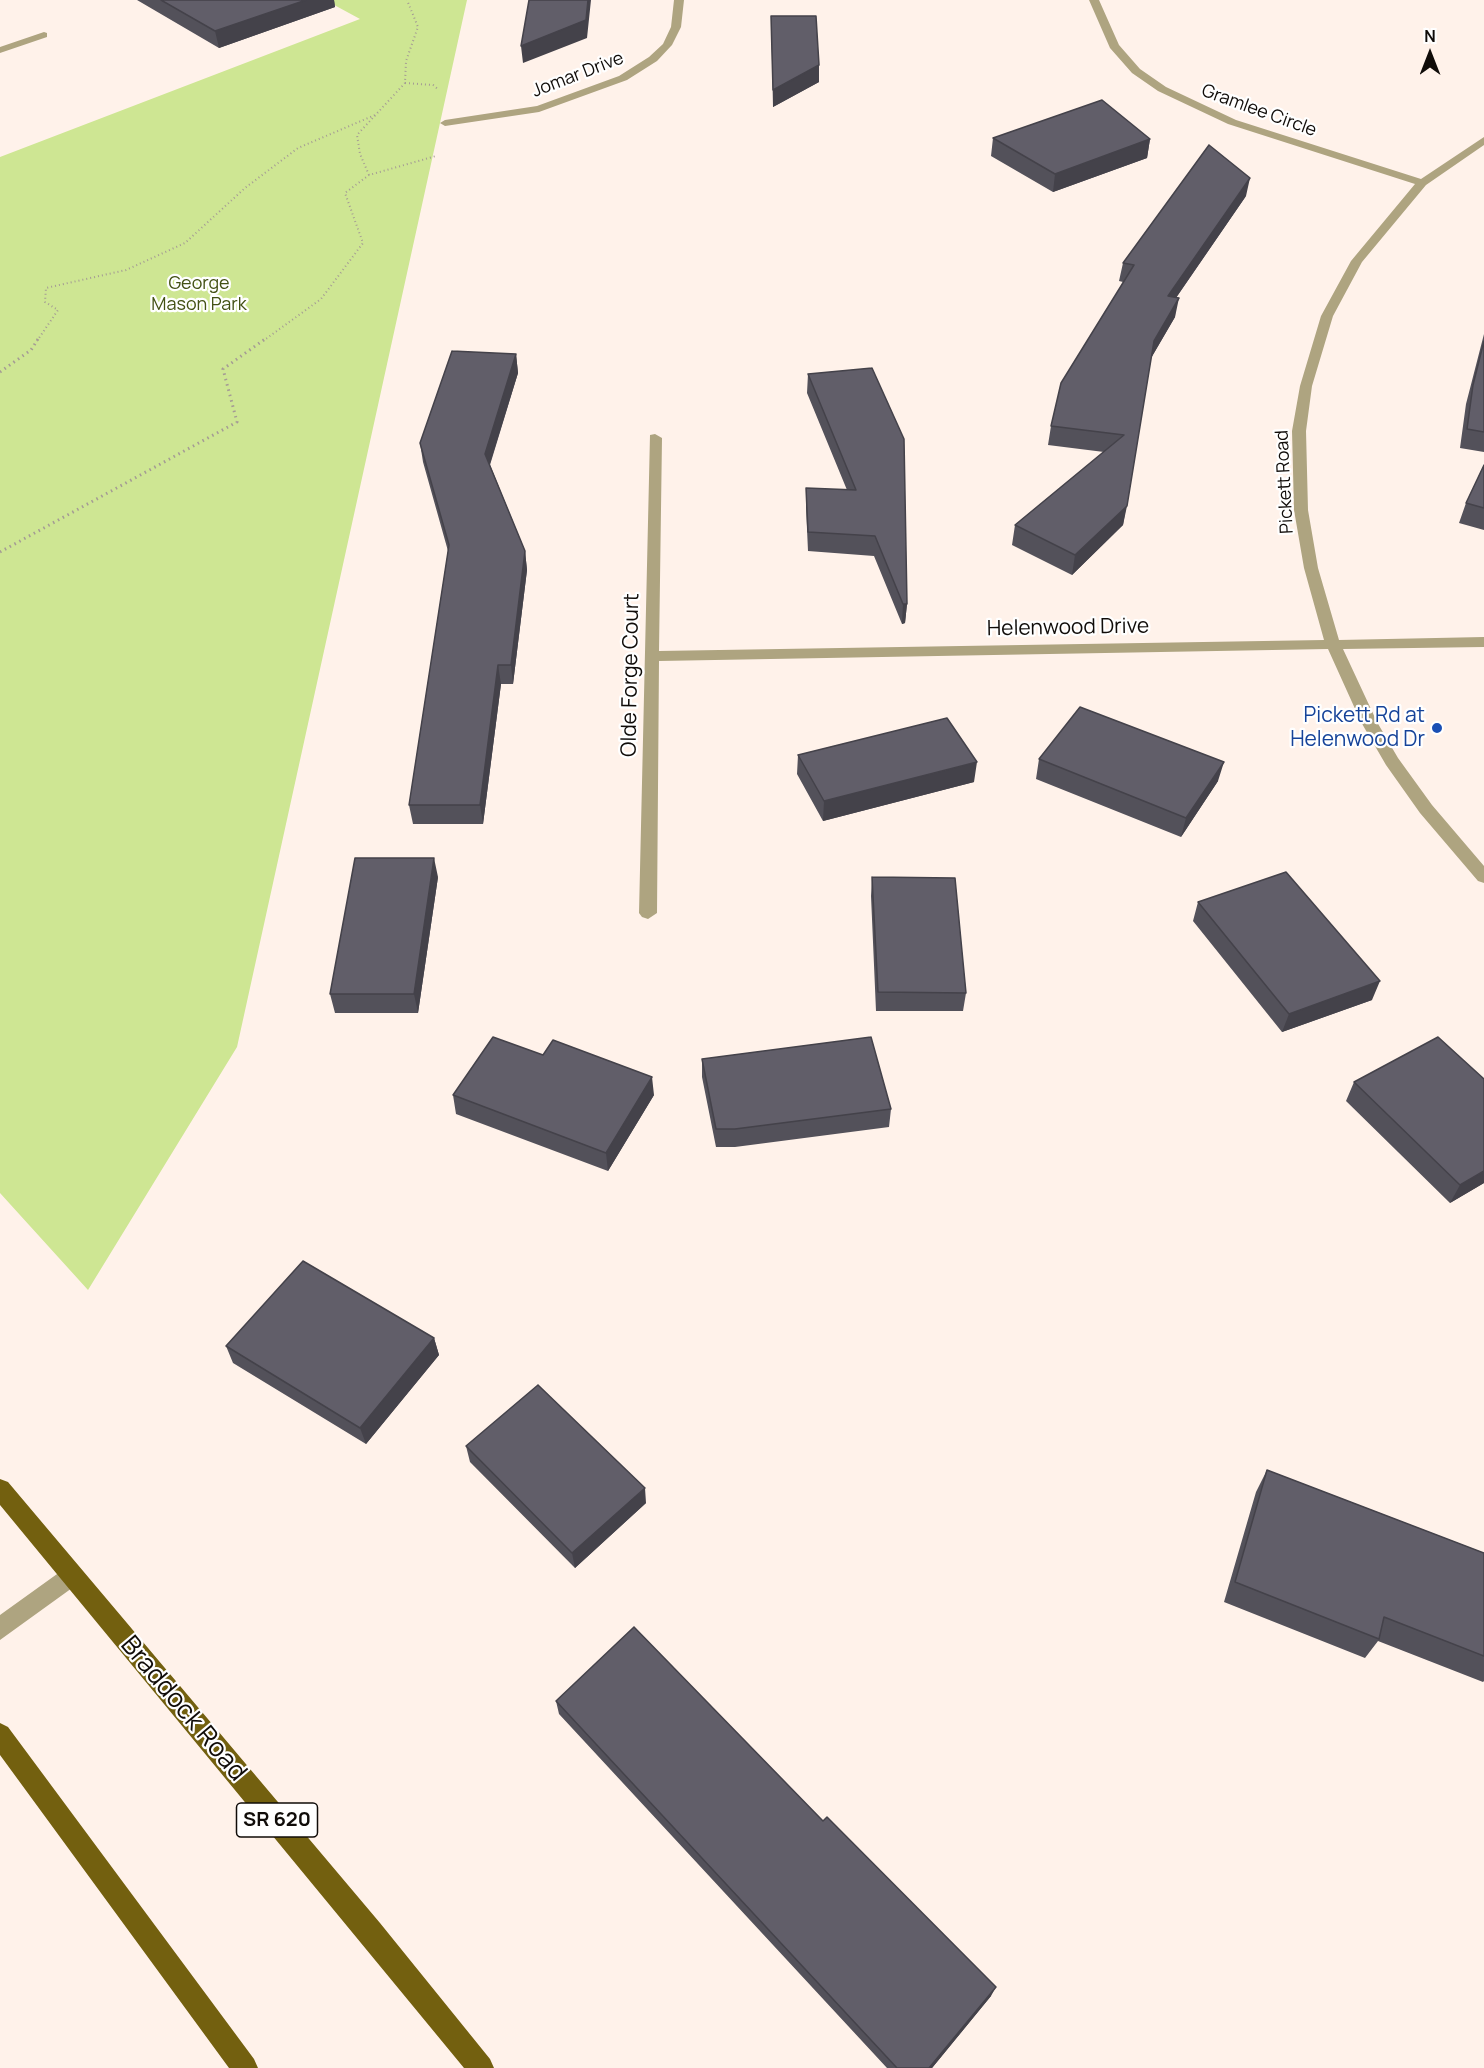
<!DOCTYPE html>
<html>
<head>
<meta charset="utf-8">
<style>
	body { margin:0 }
	#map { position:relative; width:1484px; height:2068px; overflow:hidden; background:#fff2ea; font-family:Manrope,sans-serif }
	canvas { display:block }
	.north { position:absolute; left:1400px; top:24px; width:60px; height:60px; -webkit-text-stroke:4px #fff; paint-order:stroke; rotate:0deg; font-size:16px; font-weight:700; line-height:24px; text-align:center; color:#100c09 }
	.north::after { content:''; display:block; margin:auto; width:21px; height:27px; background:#100c09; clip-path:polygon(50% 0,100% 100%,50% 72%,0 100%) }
</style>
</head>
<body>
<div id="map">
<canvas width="1484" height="2068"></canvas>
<div class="north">N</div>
</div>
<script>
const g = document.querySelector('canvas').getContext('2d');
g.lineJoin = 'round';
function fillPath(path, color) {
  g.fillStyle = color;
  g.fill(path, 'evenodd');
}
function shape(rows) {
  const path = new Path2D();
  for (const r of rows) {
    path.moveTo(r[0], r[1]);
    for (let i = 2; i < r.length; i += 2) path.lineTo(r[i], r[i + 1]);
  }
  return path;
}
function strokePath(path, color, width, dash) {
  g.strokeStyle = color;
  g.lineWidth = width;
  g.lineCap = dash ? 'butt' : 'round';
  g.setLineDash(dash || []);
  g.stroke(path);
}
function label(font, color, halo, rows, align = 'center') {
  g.font = font + ' Manrope,sans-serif';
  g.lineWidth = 4.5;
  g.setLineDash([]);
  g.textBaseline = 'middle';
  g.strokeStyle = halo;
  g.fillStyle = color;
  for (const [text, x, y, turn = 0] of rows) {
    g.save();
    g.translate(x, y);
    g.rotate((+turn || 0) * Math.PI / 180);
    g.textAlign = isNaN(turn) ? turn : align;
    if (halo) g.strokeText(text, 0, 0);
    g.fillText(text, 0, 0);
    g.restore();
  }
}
const green = shape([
	[325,0,467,0,237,1047,88,1290,0,1193,0,157,360,19]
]);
const pathFar1 = shape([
	[405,83,433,85,439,90],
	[369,175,360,154,357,135,405,83,406,61,418,27,407,0],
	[37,341,58,310,45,302,46,288,126,270,185,243,245,188,298,148,375,115],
	[263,341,321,299,363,243,345,193,369,175,436,156]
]);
const path = shape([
	[0,372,31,350,38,339],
	[0,552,237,422,223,369,265,339]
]);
const street = shape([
	[674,0,684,0,681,27,672,45,657,61,627,80,539,112,445,126,440,123,445,120,537,106,619,76,649,57,663,44,671,27,674,0],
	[1089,0,1099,0,1119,45,1140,69,1166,87,1236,120,1421,179,1484,137,1484,145,1426,185,1362,262,1333,316,1312,386,1306,431,1308,510,1318,568,1339,640,1484,637,1484,647,1343,649,1377,722,1398,758,1432,805,1484,866,1484,883,1478,881,1420,813,1386,765,1361,722,1328,649,659,661,657,913,648,919,642,917,639,913,650,435,655,434,662,438,659,651,1324,640,1304,568,1294,510,1292,431,1300,386,1321,316,1351,261,1415,184,1228,124,1158,91,1132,73,1110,48,1089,0],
	[44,32,47,33,47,37,0,53,0,47,44,32],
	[71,1564,79,1567,82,1575,79,1583,0,1640,0,1615,71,1564]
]);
const primary = shape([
	[0,1479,8,1482,380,1923,490,2059,494,2068,464,2068,0,1505,0,1479],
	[0,1723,8,1727,254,2059,258,2068,229,2068,0,1755,0,1723]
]);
const wall = shape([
	[137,0,334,0,335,7,219,48],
	[771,16,819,65,819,82,773,107],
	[993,138,1150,139,1147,158,1053,192,991,156],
	[1246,196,1176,298,1175,317,1151,358,1123,525,1072,575,1012,545,1015,525,1104,452,1048,445,1051,426,1123,282,1119,281,1123,263],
	[1484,334,1484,452,1460,448,1466,404],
	[516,354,518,373,490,465,525,551,527,570,513,684,501,684,483,824,413,824,409,805,448,551,423,462,420,443],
	[808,374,907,604,905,623,902,624,874,556,808,551,806,507,806,488,847,490,807,393],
	[1484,465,1484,530,1459,523,1466,503],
	[798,755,974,782,823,821,797,774],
	[1039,759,1218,781,1181,837,1036,779],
	[438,877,418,1013,335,1013,330,994],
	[872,877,966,993,963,1011,876,1011,871,896],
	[1198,902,1372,1000,1282,1032,1193,921],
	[702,1059,891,1109,889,1127,735,1147,716,1147,702,1077],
	[1354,1082,1484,1183,1450,1203,1346,1101],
	[453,1095,654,1095,608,1171,456,1114],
	[434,1338,439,1355,366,1444,233,1363,226,1346],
	[466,1446,646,1503,575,1568,470,1462],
	[1267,1470,1484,1553,1484,1681,1483,1682,1378,1641,1365,1658,1224,1602,1256,1492],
	[556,1701,823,1821,991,1996,932,2068,887,2068,559,1714]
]);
const shadedWall = shape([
	[306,0,334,0,335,7,219,48,215,31],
	[588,0,591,0,587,38,523,63,521,46],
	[819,65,819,82,773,107,773,90],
	[1150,139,1147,158,1053,192,1055,174],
	[1250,178,1246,196,1164,315,1168,296],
	[1179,298,1175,317,1150,360,1154,341],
	[516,354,518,373,487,473,485,454],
	[1127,506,1123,525,1072,575,1075,555],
	[525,551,527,570,513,684,511,665],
	[903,604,907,604,905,623,902,624],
	[498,665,501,684,483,824,480,805],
	[977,762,974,782,823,821,824,801],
	[1224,762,1218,781,1181,837,1186,818],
	[434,858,438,877,418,1013,414,994],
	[1380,981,1372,1000,1282,1032,1289,1014],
	[652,1077,654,1095,608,1171,606,1153],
	[1484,1171,1484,1183,1450,1203,1460,1185],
	[434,1338,439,1355,366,1444,360,1428],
	[645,1488,646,1503,575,1568,572,1553],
	[996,1987,991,1996,932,2068,929,2068]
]);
const building = shape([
	[161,0,306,0,215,31,161,0],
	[529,0,588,0,586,20,521,46,529,0],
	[771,16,816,16,819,65,773,90,771,16],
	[1102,100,1150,139,1055,174,993,138,1102,100],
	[1209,145,1250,178,1168,296,1179,298,1154,341,1127,506,1075,555,1015,525,1124,435,1051,426,1061,383,1134,265,1123,263,1209,145],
	[1484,341,1484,432,1467,429,1473,385,1484,341],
	[452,351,516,354,485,454,525,551,511,665,498,665,480,805,409,805,449,545,420,443,452,351],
	[872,368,904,439,907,604,903,604,875,536,808,532,806,488,856,490,808,374,872,368],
	[1484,465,1484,508,1466,503,1484,465],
	[1080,707,1224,762,1186,818,1039,759,1080,707],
	[947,718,977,762,824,801,798,755,947,718],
	[355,858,434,858,414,994,330,994,355,858],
	[1286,872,1380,981,1289,1014,1198,902,1286,872],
	[872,877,955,878,966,993,878,992,872,877],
	[493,1037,543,1055,553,1040,652,1077,606,1153,453,1095,493,1037],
	[871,1037,891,1109,735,1129,716,1129,702,1059,871,1037],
	[1438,1037,1484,1079,1484,1171,1460,1185,1354,1082,1438,1037],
	[303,1261,434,1338,360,1428,226,1346,303,1261],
	[538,1385,645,1488,572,1553,466,1446,538,1385],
	[1267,1470,1484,1553,1484,1656,1384,1617,1379,1639,1235,1582,1267,1470],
	[634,1627,823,1821,827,1817,996,1987,929,2068,897,2068,556,1701,634,1627]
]);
const markers = [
	[1437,728,6,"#1a4fb4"]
];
const farStreetnames = [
	["Jomar Drive",578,75,-21],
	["Gramlee Circle",1259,111,20],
	["Pickett Road",1285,482,-93]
];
const farParknames = [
	["George",199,284],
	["Mason Park",199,305]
];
const shields = [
	[277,1820,81]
];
const shieldNames = [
	["SR 620",277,1820]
];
const streetNames = [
	["Helenwood Drive",1068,628,-1],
	["Olde Forge Court",631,675,-89]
];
const transitNames = [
	["Pickett Rd at",1425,716],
	["Helenwood Dr",1425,740]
];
const nearStreetnames = [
	["Braddock Road",183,1709,50]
];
fillPath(green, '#cee693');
strokePath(pathFar1, '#a49b94', 2, [1, 3]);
strokePath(path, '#a49b94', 3, [1.5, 4]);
fillPath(street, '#aea480');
fillPath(primary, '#73600f');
fillPath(wall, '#53515a');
fillPath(shadedWall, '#44424a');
fillPath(building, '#615e69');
strokePath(building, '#44424a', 1.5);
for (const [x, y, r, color] of markers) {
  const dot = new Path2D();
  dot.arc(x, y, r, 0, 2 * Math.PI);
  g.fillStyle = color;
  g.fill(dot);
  strokePath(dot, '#fff', 2);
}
label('18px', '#100c09', '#fff', farStreetnames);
label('18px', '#435114', '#fff', farParknames);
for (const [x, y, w] of shields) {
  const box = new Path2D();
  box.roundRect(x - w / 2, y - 17, w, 34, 4.5);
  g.fillStyle = '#fff';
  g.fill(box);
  strokePath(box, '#100c09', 1.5);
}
label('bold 20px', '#100c09', null, shieldNames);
label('21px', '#100c09', '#fff', streetNames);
label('21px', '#164399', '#fff', transitNames, 'right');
label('26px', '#100c09', '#fff', nearStreetnames);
</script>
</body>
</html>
